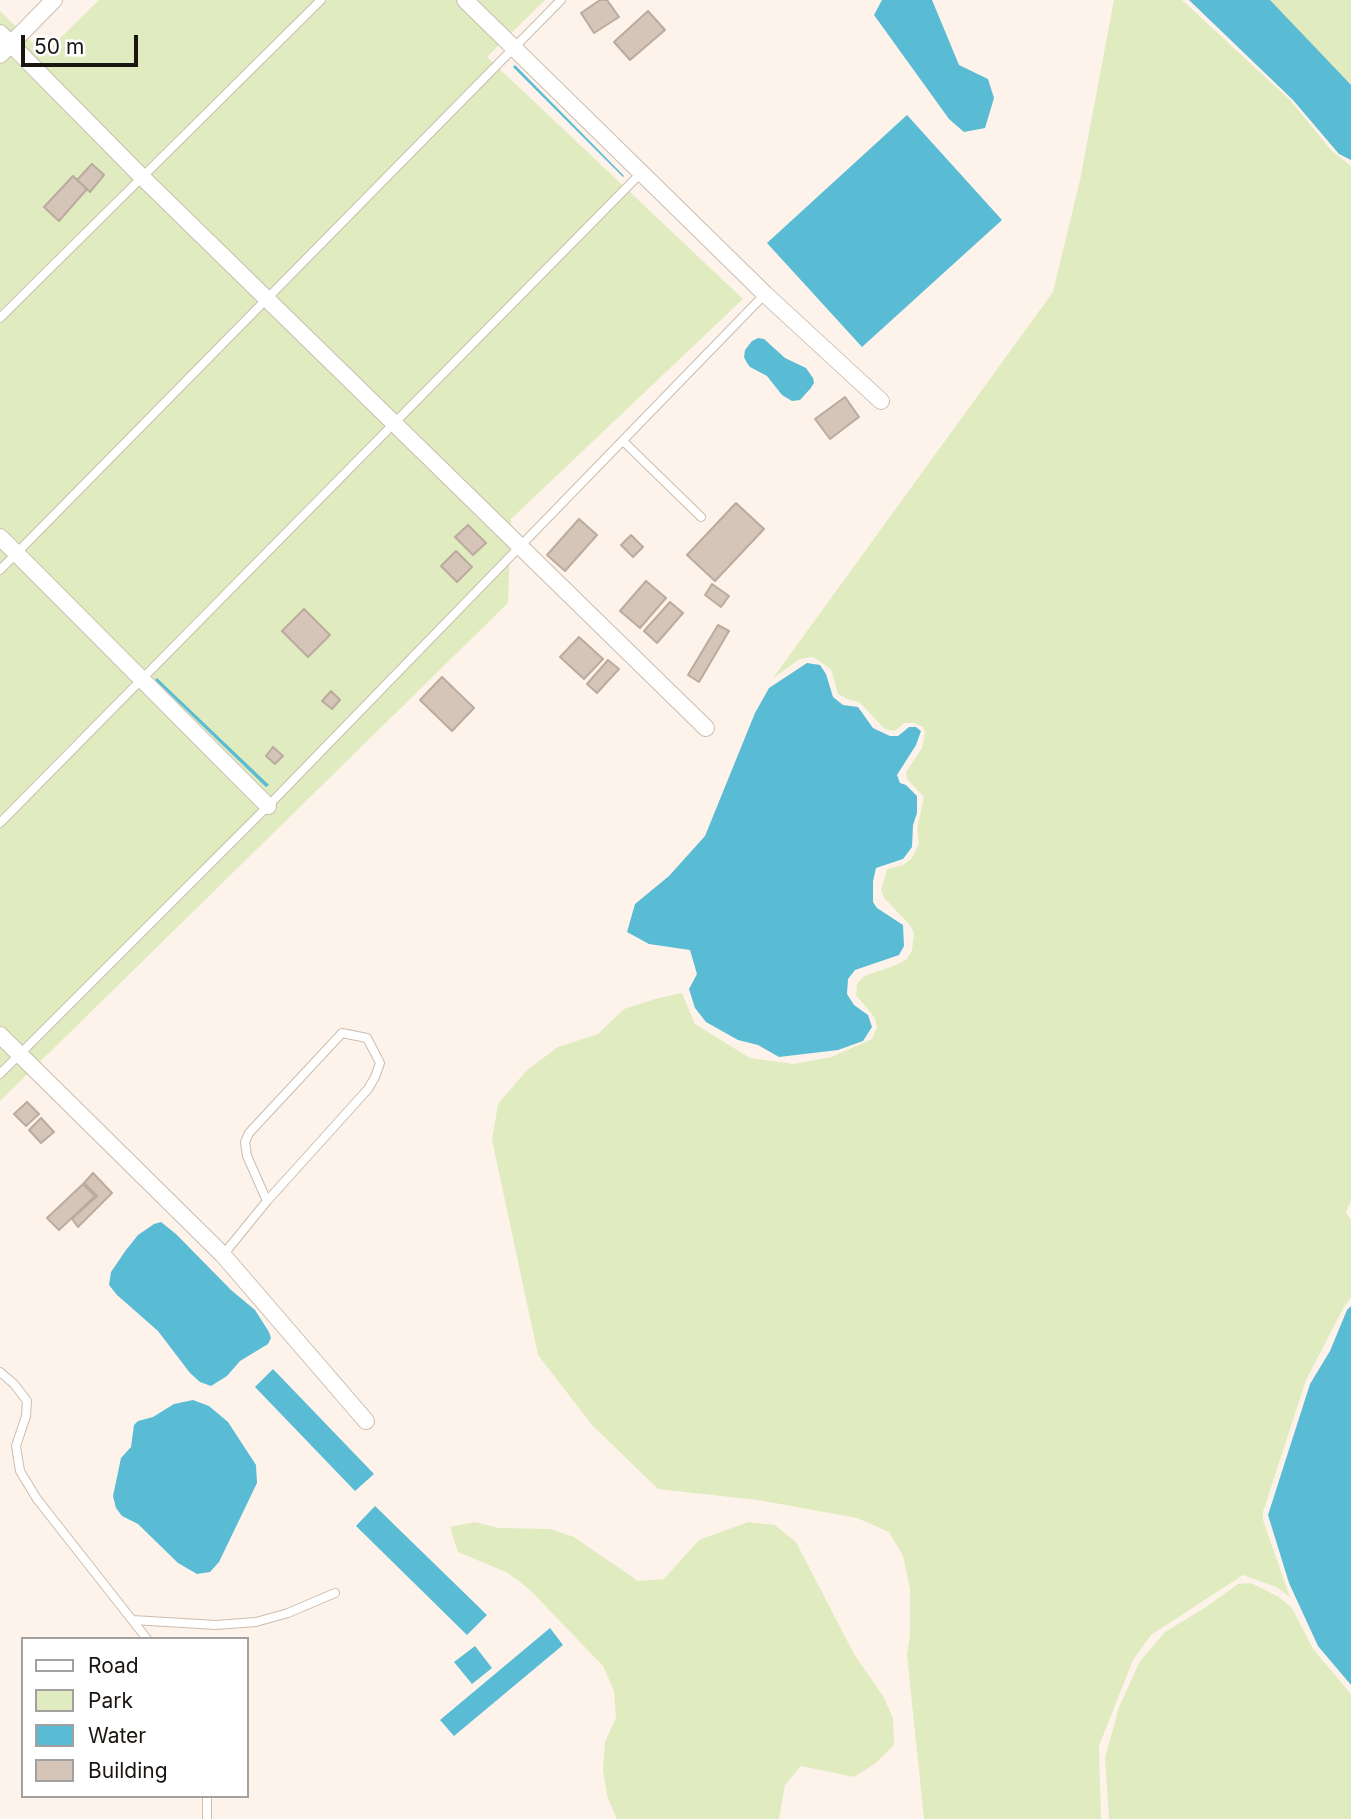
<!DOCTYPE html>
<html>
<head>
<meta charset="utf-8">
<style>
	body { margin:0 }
	#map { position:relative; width:1351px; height:1819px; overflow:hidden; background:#fdf3eb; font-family:Inter,sans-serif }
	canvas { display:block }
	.legend { position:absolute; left:21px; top:1637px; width:228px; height:161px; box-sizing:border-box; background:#fff; border:2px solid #a3a19f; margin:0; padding:9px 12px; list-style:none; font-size:21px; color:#1a1510 }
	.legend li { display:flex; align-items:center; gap:14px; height:35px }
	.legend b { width:35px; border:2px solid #a3a19f }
	.scale { position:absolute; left:21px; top:35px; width:117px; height:32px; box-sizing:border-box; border:4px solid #1a1510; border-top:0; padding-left:9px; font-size:21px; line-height:24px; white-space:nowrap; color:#1a1510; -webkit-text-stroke:5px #fff; paint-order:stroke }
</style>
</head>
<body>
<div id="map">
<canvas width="1351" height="1819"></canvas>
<ul class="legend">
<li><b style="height:9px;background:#fff"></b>Road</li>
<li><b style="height:19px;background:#e0ecbf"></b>Park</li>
<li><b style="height:19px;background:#59bbd4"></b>Water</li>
<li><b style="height:19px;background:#d5c5b8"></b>Building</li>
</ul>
<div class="scale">50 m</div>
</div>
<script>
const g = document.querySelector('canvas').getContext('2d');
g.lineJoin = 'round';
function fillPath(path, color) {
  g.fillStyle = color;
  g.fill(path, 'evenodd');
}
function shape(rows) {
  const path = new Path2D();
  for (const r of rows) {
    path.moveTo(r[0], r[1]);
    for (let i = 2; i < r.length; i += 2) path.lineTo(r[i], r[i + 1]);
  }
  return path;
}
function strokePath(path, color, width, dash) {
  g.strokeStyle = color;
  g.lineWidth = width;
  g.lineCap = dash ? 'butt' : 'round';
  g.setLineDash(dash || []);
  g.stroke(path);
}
const green = shape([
	[99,0,545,0,487,57,743,299,511,519,508,603,0,1101,0,11,44,54],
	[1114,0,1182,0,1290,100,1331,150,1351,166,1351,1201,1346,1212,1351,1220,1351,1298,1344,1307,1306,1380,1263,1512,1263,1520,1290,1597,1276,1587,1243,1575,1151,1635,1133,1660,1099,1746,1101,1819,924,1819,907,1655,910,1635,910,1589,903,1556,889,1532,857,1518,758,1500,658,1489,592,1425,538,1355,492,1140,498,1104,527,1070,558,1047,598,1034,624,1009,655,999,682,993,695,1024,750,1058,794,1064,831,1057,872,1039,877,1027,875,1018,856,995,857,984,864,976,896,965,907,959,912,950,914,933,909,924,884,898,881,890,887,869,903,865,912,858,919,843,917,829,924,797,907,779,906,772,922,748,925,733,923,727,914,723,904,723,895,731,885,729,859,702,847,699,838,694,831,669,813,657,800,659,773,678,1053,292,1080,180],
	[1257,0,1351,0,1351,89],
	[475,1522,499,1528,550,1529,574,1537,638,1581,664,1579,699,1540,748,1522,775,1525,796,1542,854,1654,883,1696,893,1718,894,1745,876,1763,854,1777,801,1766,785,1785,779,1819,617,1819,607,1796,603,1770,605,1742,616,1718,614,1691,603,1666,529,1589,508,1573,458,1552,450,1527],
	[1251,1583,1279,1597,1292,1608,1313,1649,1351,1694,1351,1819,1109,1819,1105,1758,1119,1707,1140,1661,1165,1632,1206,1607,1238,1584]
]);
const water = shape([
	[882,0,932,0,959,65,988,79,994,98,985,128,964,132,949,119,874,15],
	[1189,0,1270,0,1351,85,1351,160,1339,154,1293,100],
	[515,65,624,176,623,177,513,67],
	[907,115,1002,220,862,347,767,243],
	[758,338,764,339,785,358,806,368,813,378,814,383,810,389,800,400,792,401,782,395,767,376,750,367,747,363,744,357,745,350,752,341],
	[807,663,820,665,826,674,833,697,843,705,858,707,873,728,890,736,898,736,909,727,916,727,921,731,916,745,897,775,900,783,906,785,917,796,917,813,913,825,912,847,903,859,876,868,873,881,873,902,877,908,903,925,904,946,899,955,855,970,848,979,847,994,854,1005,868,1015,872,1027,863,1041,838,1050,779,1057,758,1045,738,1040,706,1022,695,1008,689,989,697,974,690,950,649,944,627,932,635,904,669,876,705,836,755,713,769,688],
	[157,678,269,785,266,787,155,680],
	[161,1222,176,1234,231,1290,255,1310,269,1332,271,1338,268,1344,240,1361,227,1376,211,1386,200,1382,190,1373,158,1331,117,1295,109,1285,111,1272,126,1250,138,1235,154,1224],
	[1351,1306,1351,1685,1318,1646,1289,1583,1268,1515,1310,1384,1330,1351,1347,1310],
	[273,1369,374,1474,355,1491,255,1387],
	[193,1400,209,1406,228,1422,256,1465,257,1483,219,1562,210,1572,197,1574,178,1563,138,1524,122,1516,116,1508,113,1496,121,1458,131,1447,134,1425,138,1421,153,1417,174,1404],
	[375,1506,487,1615,467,1635,356,1526],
	[550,1628,563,1645,454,1736,440,1720],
	[475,1646,492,1668,472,1684,454,1662]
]);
const building = shape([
	[600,0,607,0,619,17,594,33,581,13,600,0],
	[648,11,665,30,630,60,614,42,648,11],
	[92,164,104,175,90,192,77,180,92,164],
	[73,176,87,189,59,221,44,207,73,176],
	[845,397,859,417,830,439,815,419,845,397],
	[736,503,764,529,715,581,687,555,736,503],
	[579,519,597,535,565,571,547,555,579,519],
	[468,525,486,543,473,555,455,537,468,525],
	[631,535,643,547,633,557,621,545,631,535],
	[456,551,472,567,457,582,441,566,456,551],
	[646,581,666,598,640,628,620,611,646,581],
	[712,584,729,596,721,607,705,595,712,584],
	[670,602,683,613,657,643,644,631,670,602],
	[304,609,330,635,308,657,282,631,304,609],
	[718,625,729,631,699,682,688,675,718,625],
	[579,637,603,659,584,679,560,657,579,637],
	[608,660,619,669,597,693,587,684,608,660],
	[442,677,474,708,452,731,420,700,442,677],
	[331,691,340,700,332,709,322,701,331,691],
	[273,747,283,756,275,764,266,756,273,747],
	[27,1102,39,1114,26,1126,14,1114,27,1102],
	[41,1118,54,1132,41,1143,29,1130,41,1118],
	[93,1173,112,1193,78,1227,72,1219,97,1196,84,1183,93,1173],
	[83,1184,95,1196,59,1230,47,1218,83,1184]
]);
const lane = shape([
	[0,318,321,0],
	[623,441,701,517],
	[0,570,561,0],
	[0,823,641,173],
	[0,1074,268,806,765,294],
	[223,1255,267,1201,368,1089,375,1077,380,1063,367,1038,342,1033,249,1133,245,1142,247,1156,267,1201],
	[0,1372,14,1384,27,1401,26,1416,16,1446,20,1471,37,1499,147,1639],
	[133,1620,216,1625,256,1622,288,1613,335,1593],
	[207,1796,207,1819]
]);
const street = shape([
	[465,0,765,294,881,401],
	[0,33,142,177,706,728],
	[0,55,54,0],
	[0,537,268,806],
	[0,1035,223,1255,366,1421]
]);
fillPath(green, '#e0ecbf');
fillPath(water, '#59bbd4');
fillPath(building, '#d5c5b8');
strokePath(building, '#bbab9e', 2);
strokePath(lane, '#ccbcae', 10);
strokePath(street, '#ccbcae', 18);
strokePath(lane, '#fff', 8);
strokePath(street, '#fff', 16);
</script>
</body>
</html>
